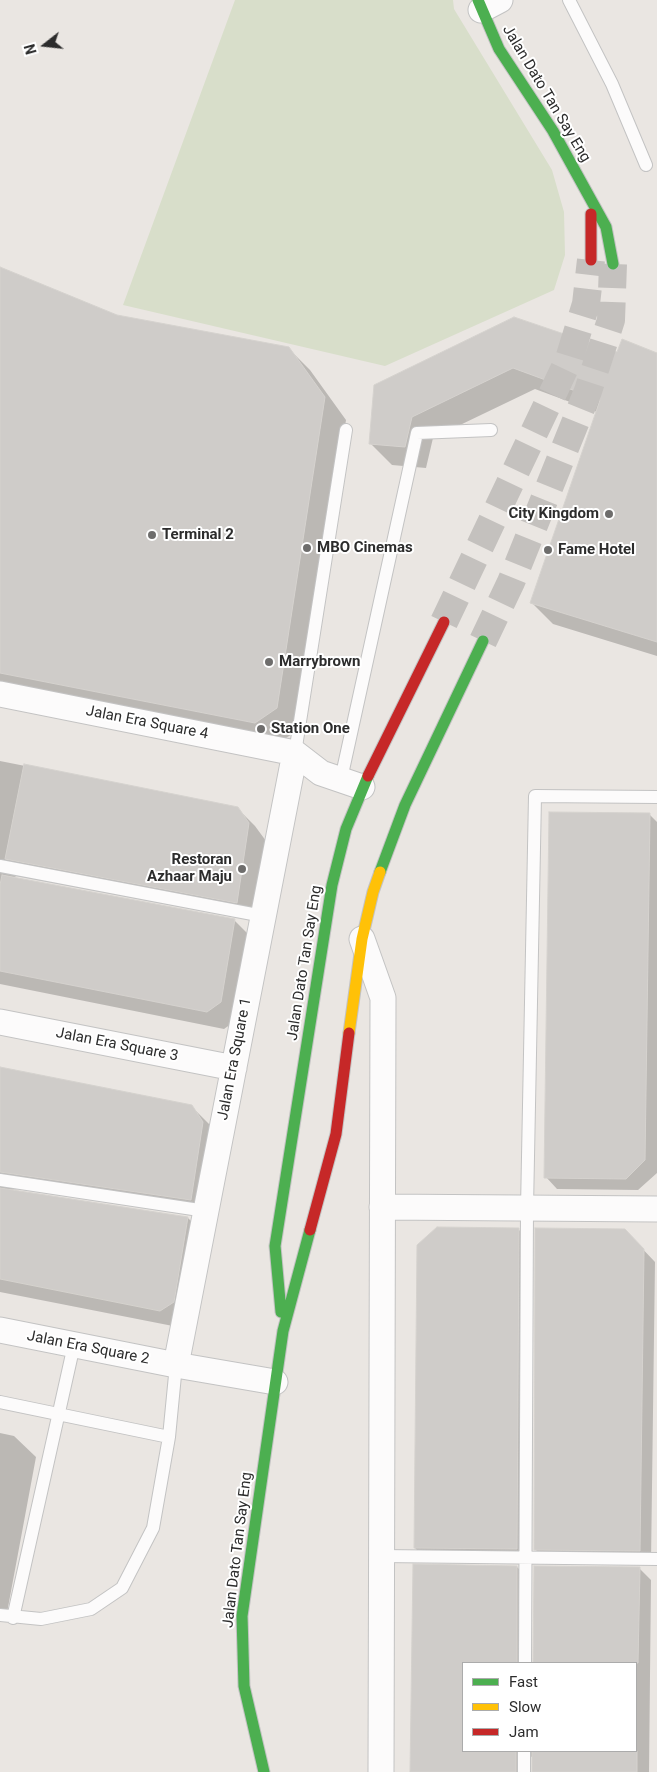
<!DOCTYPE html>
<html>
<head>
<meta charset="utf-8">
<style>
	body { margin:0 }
	#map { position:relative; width:657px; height:1772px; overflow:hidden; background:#eae6e2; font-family:Roboto,sans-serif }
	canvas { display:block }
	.legend { position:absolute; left:462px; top:1662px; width:175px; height:90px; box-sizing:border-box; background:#fff; border:1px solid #ababab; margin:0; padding:6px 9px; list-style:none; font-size:15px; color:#2c2c2c }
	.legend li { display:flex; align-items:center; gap:10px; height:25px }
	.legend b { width:25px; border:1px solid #ababab }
	.north { position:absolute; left:20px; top:20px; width:50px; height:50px; -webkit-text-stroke:4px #fff; paint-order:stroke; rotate:254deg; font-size:14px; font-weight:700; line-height:20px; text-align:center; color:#2c2c2c }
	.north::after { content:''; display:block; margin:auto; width:18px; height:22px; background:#2c2c2c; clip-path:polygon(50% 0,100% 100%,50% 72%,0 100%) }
</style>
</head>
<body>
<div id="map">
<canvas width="657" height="1772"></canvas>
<ul class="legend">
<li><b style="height:6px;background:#4caf50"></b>Fast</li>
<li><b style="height:6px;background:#ffc107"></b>Slow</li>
<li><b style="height:6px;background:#c62828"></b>Jam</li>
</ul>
<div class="north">N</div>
</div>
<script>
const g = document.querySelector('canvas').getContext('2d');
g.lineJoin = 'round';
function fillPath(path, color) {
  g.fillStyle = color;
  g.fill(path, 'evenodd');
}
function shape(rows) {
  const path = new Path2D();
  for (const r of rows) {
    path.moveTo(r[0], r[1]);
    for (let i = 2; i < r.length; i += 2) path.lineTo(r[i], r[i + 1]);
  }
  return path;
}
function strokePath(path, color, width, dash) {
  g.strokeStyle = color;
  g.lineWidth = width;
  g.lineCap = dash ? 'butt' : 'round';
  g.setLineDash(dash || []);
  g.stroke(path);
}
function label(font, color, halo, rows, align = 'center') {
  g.font = font + ' Roboto,sans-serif';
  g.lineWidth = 4;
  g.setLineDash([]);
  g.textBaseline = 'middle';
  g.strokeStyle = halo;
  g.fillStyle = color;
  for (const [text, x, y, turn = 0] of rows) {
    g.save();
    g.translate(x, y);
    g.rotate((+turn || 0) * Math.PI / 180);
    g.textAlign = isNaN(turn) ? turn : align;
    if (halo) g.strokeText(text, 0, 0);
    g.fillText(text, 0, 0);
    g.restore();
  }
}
const cemetery = shape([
	[235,0,453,0,454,9,552,170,564,212,565,255,554,290,385,366,123,305]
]);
const shadow = shape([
	[0,268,117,316,288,348,310,370,346,420,298,730,277,744,0,689],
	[618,353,657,354,657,656,553,624,532,603,597,412,535,389,433,438,426,468,392,465,370,443,376,386],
	[0,761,237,808,255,826,266,841,254,919,19,875,12,878,234,920,251,937,238,1019,224,1029,0,984],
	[649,814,657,822,657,1173,638,1190,557,1189,546,1177],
	[0,1069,191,1106,209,1124,220,1140,208,1217,19,1189,9,1190,188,1218,205,1235,178,1327,0,1292],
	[518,1229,530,1241,529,1561,427,1560,415,1548],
	[637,1243,655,1262,651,1562,547,1561,535,1549],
	[0,1433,14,1436,36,1457,6,1618,0,1616],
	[414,1566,517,1567,529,1579,528,1663,463,1663,463,1751,636,1751,636,1663,534,1663,535,1567,639,1568,651,1580,649,1772,533,1772,533,1756,529,1758,528,1772,412,1772]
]);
const building = shape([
	[0,267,117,315,289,347,325,397,277,708,255,723,0,673,0,267],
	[514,317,617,352,622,339,657,353,657,642,530,603,600,400,513,368,412,417,405,447,369,444,374,385,514,317],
	[24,764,238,807,249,823,237,903,5,859,24,764],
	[549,812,650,813,645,1160,626,1179,544,1178,549,812],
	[2,875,235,919,221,1002,207,1012,0,971,0,885,2,875],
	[0,1067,192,1105,203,1122,191,1200,0,1172,0,1067],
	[0,1188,188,1217,174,1302,160,1311,0,1279,0,1188],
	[437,1227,519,1228,517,1549,414,1548,417,1245,437,1227],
	[535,1228,625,1229,644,1249,640,1551,534,1550,535,1228],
	[413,1564,517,1566,517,1663,463,1663,463,1751,516,1751,516,1772,410,1772,413,1564],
	[534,1566,640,1567,638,1663,533,1663,534,1566],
	[532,1751,637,1751,637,1772,532,1772,532,1751]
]);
const secondaryTunnel = shape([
	[444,622,569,359,586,304,591,260],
	[483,641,511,582,588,391,611,320,613,264]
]);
const lane = shape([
	[569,0,612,84,646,165],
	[295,753,346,430],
	[341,779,417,433,491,430],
	[0,866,263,916],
	[0,1180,206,1211],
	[0,1402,169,1437],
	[381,1556,657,1559],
	[0,1615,41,1619,91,1609,122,1588,153,1528,169,1437,176,1365],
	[13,1618,74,1345],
	[525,1663,527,1208,535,796,657,797],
	[524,1772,524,1751]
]);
const street = shape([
	[481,10,500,0],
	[0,694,295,753,321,773,362,787],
	[362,939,383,998,381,1772],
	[0,1022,234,1068],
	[382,1207,657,1209],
	[0,1330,176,1365,275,1382],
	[176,1365,295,753]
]);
const fast = shape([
	[478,0,499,49,553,131,606,227,613,264],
	[380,872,405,805,483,641],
	[281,1312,275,1246,332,885,346,829,368,776],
	[264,1772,244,1686,242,1616,283,1331,310,1230]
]);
const slow = shape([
	[349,1033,362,939,373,892,380,872]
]);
const jam = shape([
	[591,214,591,260],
	[368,776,444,622],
	[310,1230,336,1134,349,1033]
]);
const markers = [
	[609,514,5,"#6e6d6c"],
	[152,535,5,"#6e6d6c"],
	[307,548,5,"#6e6d6c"],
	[548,550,5,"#6e6d6c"],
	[269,662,5,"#6e6d6c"],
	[261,729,5,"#6e6d6c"],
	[242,869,5,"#6e6d6c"]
];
const streetNames = [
	["Jalan Dato Tan Say Eng",546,94,59],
	["Jalan Era Square 4",147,723,11],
	["Jalan Dato Tan Say Eng",305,963,-81],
	["Jalan Era Square 3",117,1045,11],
	["Jalan Era Square 1",235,1059,-79],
	["Jalan Era Square 2",88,1348,11],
	["Jalan Dato Tan Say Eng",238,1550,-83]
];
const poiNames = [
	["City Kingdom",599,514,"right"],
	["Terminal 2",162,535],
	["MBO Cinemas",317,548],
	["Fame Hotel",558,550],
	["Marrybrown",279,662],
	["Station One",271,729],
	["Restoran",232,860,"right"],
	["Azhaar Maju",232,877,"right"]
];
fillPath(cemetery, '#d8deca');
fillPath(shadow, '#0003');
fillPath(building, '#cfccc9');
strokePath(building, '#d5d2ce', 1);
strokePath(secondaryTunnel, '#c4c1be', 28, [28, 14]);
strokePath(lane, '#c3c3c3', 14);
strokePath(street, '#c3c3c3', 27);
strokePath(fast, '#c3c3c3', 13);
strokePath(slow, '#c3c3c3', 13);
strokePath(jam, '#c3c3c3', 13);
strokePath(lane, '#fcfbfb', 12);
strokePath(street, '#fcfbfb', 25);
strokePath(fast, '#4caf50', 11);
strokePath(slow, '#ffc107', 11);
strokePath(jam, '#c62828', 11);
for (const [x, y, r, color] of markers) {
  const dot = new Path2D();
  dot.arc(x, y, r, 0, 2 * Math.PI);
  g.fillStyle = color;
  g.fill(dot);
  strokePath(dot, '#fff', 2);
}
label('15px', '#2c2c2c', '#fff', streetNames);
label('bold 15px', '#2c2c2c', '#fff', poiNames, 'left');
</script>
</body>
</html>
